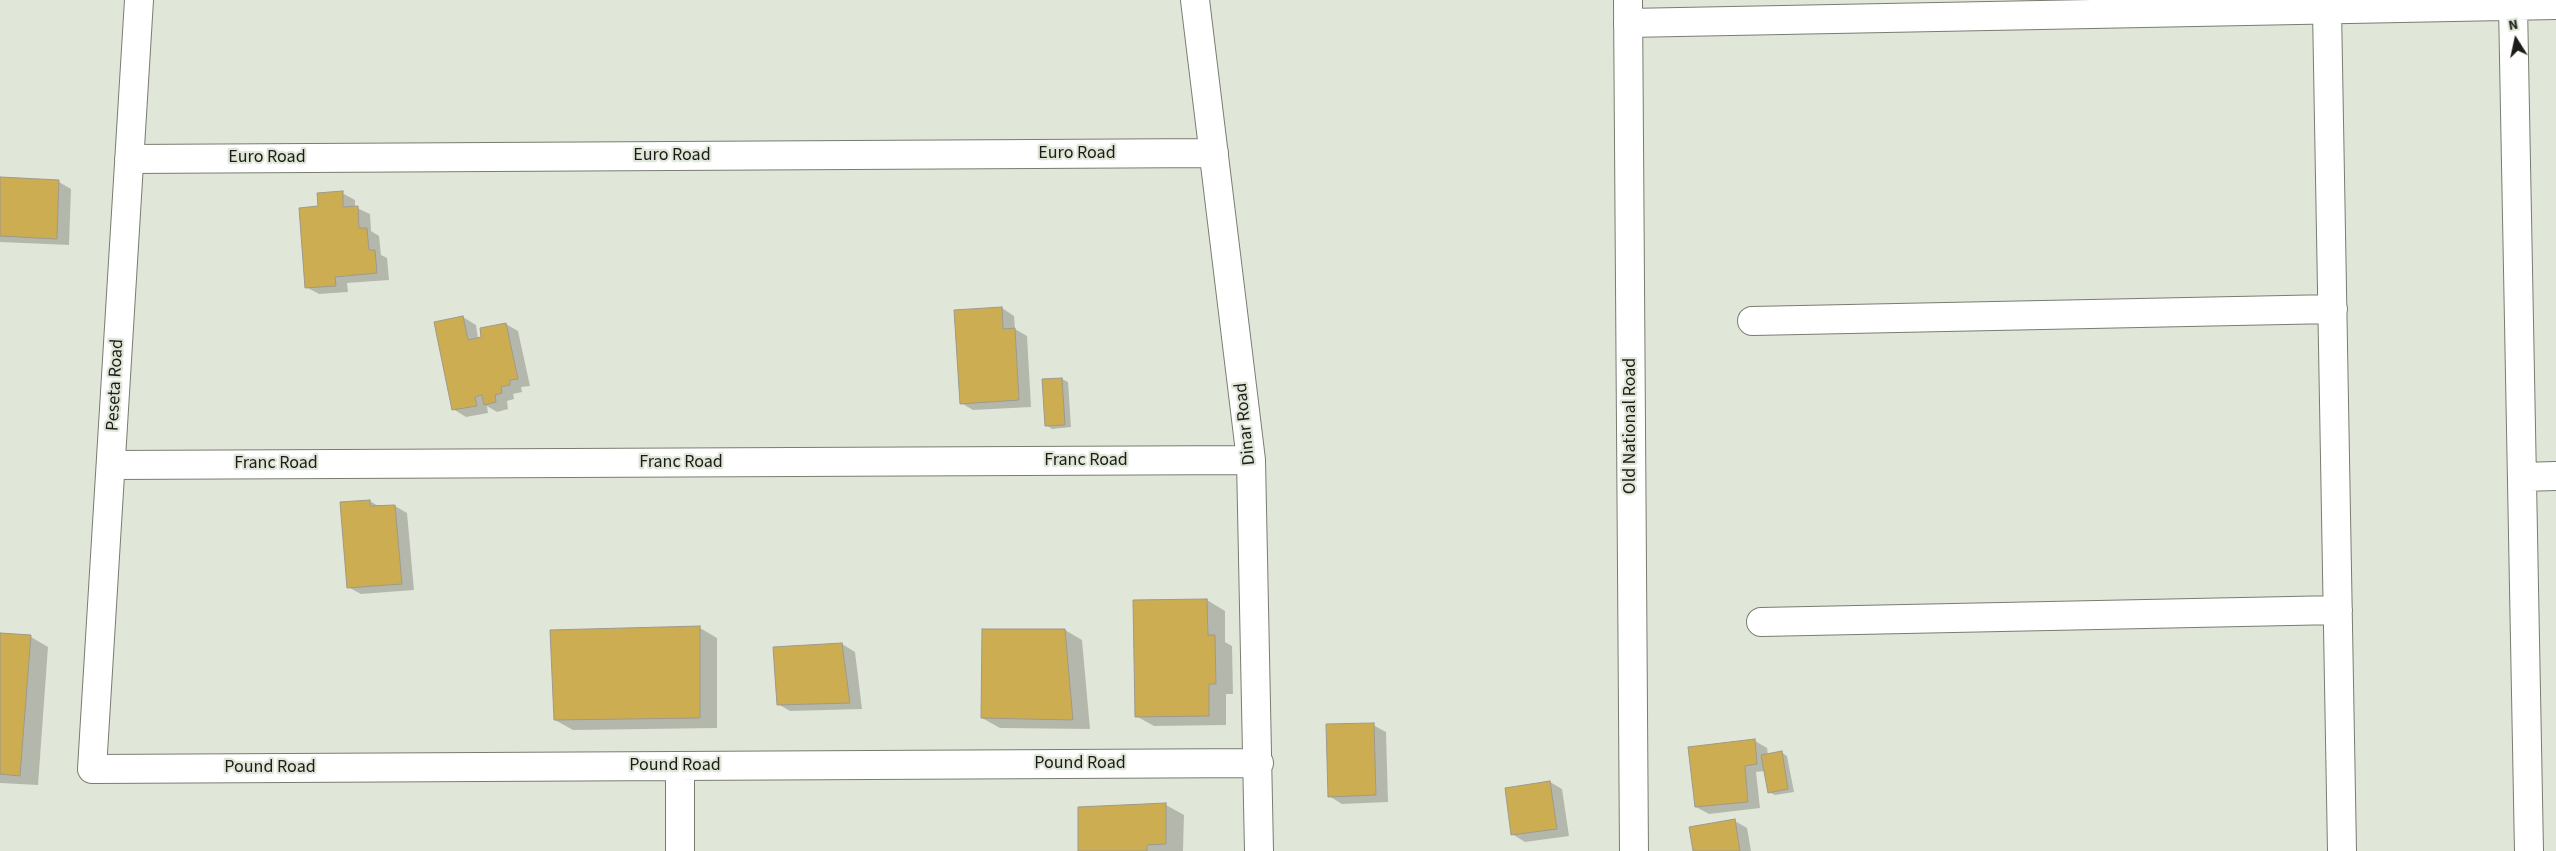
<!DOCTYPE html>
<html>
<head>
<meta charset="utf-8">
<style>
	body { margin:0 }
	#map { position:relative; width:2556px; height:851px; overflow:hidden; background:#e1e7d8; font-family:"Source Sans 3",sans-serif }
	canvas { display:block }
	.north { position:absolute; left:2491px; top:15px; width:50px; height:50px; -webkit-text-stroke:4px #e1e7d8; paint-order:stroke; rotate:350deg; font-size:14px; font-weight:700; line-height:20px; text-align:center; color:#1b1d18 }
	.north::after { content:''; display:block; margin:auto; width:18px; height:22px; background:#1b1d18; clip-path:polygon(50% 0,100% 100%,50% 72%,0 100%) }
</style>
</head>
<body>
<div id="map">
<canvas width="2556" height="851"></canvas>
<div class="north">N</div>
</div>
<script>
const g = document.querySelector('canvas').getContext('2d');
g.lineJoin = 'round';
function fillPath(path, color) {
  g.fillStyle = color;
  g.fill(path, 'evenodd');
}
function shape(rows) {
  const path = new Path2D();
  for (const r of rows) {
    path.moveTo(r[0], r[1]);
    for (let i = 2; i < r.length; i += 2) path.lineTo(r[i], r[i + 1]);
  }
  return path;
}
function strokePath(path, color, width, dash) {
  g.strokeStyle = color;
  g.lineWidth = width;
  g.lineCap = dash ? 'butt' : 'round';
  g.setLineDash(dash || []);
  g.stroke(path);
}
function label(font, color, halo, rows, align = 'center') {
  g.font = font + ' "Source Sans 3",sans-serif';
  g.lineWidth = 4.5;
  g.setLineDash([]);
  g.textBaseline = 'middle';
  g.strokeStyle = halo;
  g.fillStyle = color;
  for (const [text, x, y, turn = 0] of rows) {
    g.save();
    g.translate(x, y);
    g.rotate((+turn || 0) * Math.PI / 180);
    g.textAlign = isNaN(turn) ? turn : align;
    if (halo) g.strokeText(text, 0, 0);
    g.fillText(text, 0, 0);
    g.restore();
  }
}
const shadow = shape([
	[0,178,59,182,71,189,69,245,0,242],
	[342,193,355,200,355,207,370,214,371,231,379,236,381,255,387,258,389,280,347,283,348,292,319,294,306,287,320,208],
	[1002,308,1014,316,1015,329,1027,336,1031,407,973,410,961,403],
	[463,317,476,325,478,339,506,324,518,331,530,386,521,387,522,392,513,394,514,399,507,401,508,409,497,412,487,406,488,413,466,417,453,409],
	[1062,379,1068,382,1071,427,1052,429,1046,425],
	[370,501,380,507,395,506,407,513,414,590,361,594,348,587],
	[1207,600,1225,611,1225,642,1232,646,1233,694,1226,694,1226,725,1154,726,1136,716,1134,601],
	[700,628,717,638,717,728,573,730,555,720],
	[1065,630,1082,640,1090,729,1000,728,982,718],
	[0,634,31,637,48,647,38,785,0,783],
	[842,644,855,652,862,709,790,711,778,704],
	[1373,725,1386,732,1388,802,1342,804,1329,796],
	[1755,741,1767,748,1768,755,1781,752,1787,756,1794,792,1775,795,1769,792,1765,771,1756,772,1760,808,1709,814,1696,807],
	[1550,782,1562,789,1569,836,1525,842,1512,834],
	[1166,805,1184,815,1183,851,1080,851,1079,809],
	[1735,821,1747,828,1751,851,1694,851]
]);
const building = shape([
	[0,177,59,180,57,239,0,236,0,177],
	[343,191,343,207,358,206,359,228,367,228,369,250,375,250,377,273,335,277,336,286,305,288,299,208,318,206,317,193,343,191],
	[1002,307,1003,329,1015,328,1019,400,960,404,954,310,1002,307],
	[463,316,468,340,481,337,480,328,506,323,518,379,510,380,510,385,501,387,502,393,495,395,496,402,484,405,482,395,475,397,477,406,452,410,434,322,463,316],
	[1062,378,1065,425,1045,426,1042,379,1062,378],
	[370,500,370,506,395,505,402,584,347,588,340,502,370,500],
	[1207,599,1208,635,1215,635,1216,684,1209,684,1209,716,1135,717,1133,600,1207,599],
	[700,626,700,718,554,720,550,630,700,626],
	[982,629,1065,629,1073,720,981,718,982,629],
	[0,633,31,635,20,776,0,774,0,633],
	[842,643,850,703,777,705,773,647,842,643],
	[1374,723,1376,795,1328,797,1326,724,1374,723],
	[1755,739,1757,764,1745,766,1748,802,1695,807,1688,747,1755,739],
	[1782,751,1788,789,1768,793,1761,755,1782,751],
	[1550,781,1557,829,1511,835,1505,788,1550,781],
	[1166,803,1166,844,1147,845,1147,851,1078,851,1078,807,1166,803],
	[1735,819,1740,851,1693,851,1689,827,1735,819]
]);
const street = shape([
	[139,0,92,769,1259,763],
	[1195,0,1251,460,1259,851],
	[2513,5,2529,851],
	[2327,9,2342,851],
	[1628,23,2556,5],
	[129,159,1214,153],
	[1752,321,2333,309],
	[111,465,1251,460],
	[2522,477,2556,476],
	[1761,622,2338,610],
	[680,766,680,851]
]);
const secondary = shape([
	[1628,0,1634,851]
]);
const streetNames = [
	["Euro Road",1077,154],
	["Euro Road",672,156],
	["Euro Road",267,158],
	["Peseta Road",116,385,-87],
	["Dinar Road",1246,424,-96],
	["Old National Road",1631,426,-90],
	["Franc Road",1086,461],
	["Franc Road",681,463],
	["Franc Road",276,464],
	["Pound Road",1080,764],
	["Pound Road",675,766],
	["Pound Road",270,768]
];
fillPath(shadow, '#0003');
fillPath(building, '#cdad52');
strokePath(building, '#9e998b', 1);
strokePath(street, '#787d70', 30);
strokePath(secondary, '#787d70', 30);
strokePath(street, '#fff', 28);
strokePath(secondary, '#fff', 28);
label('18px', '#1b1d18', '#e1e7d8', streetNames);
</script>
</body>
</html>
